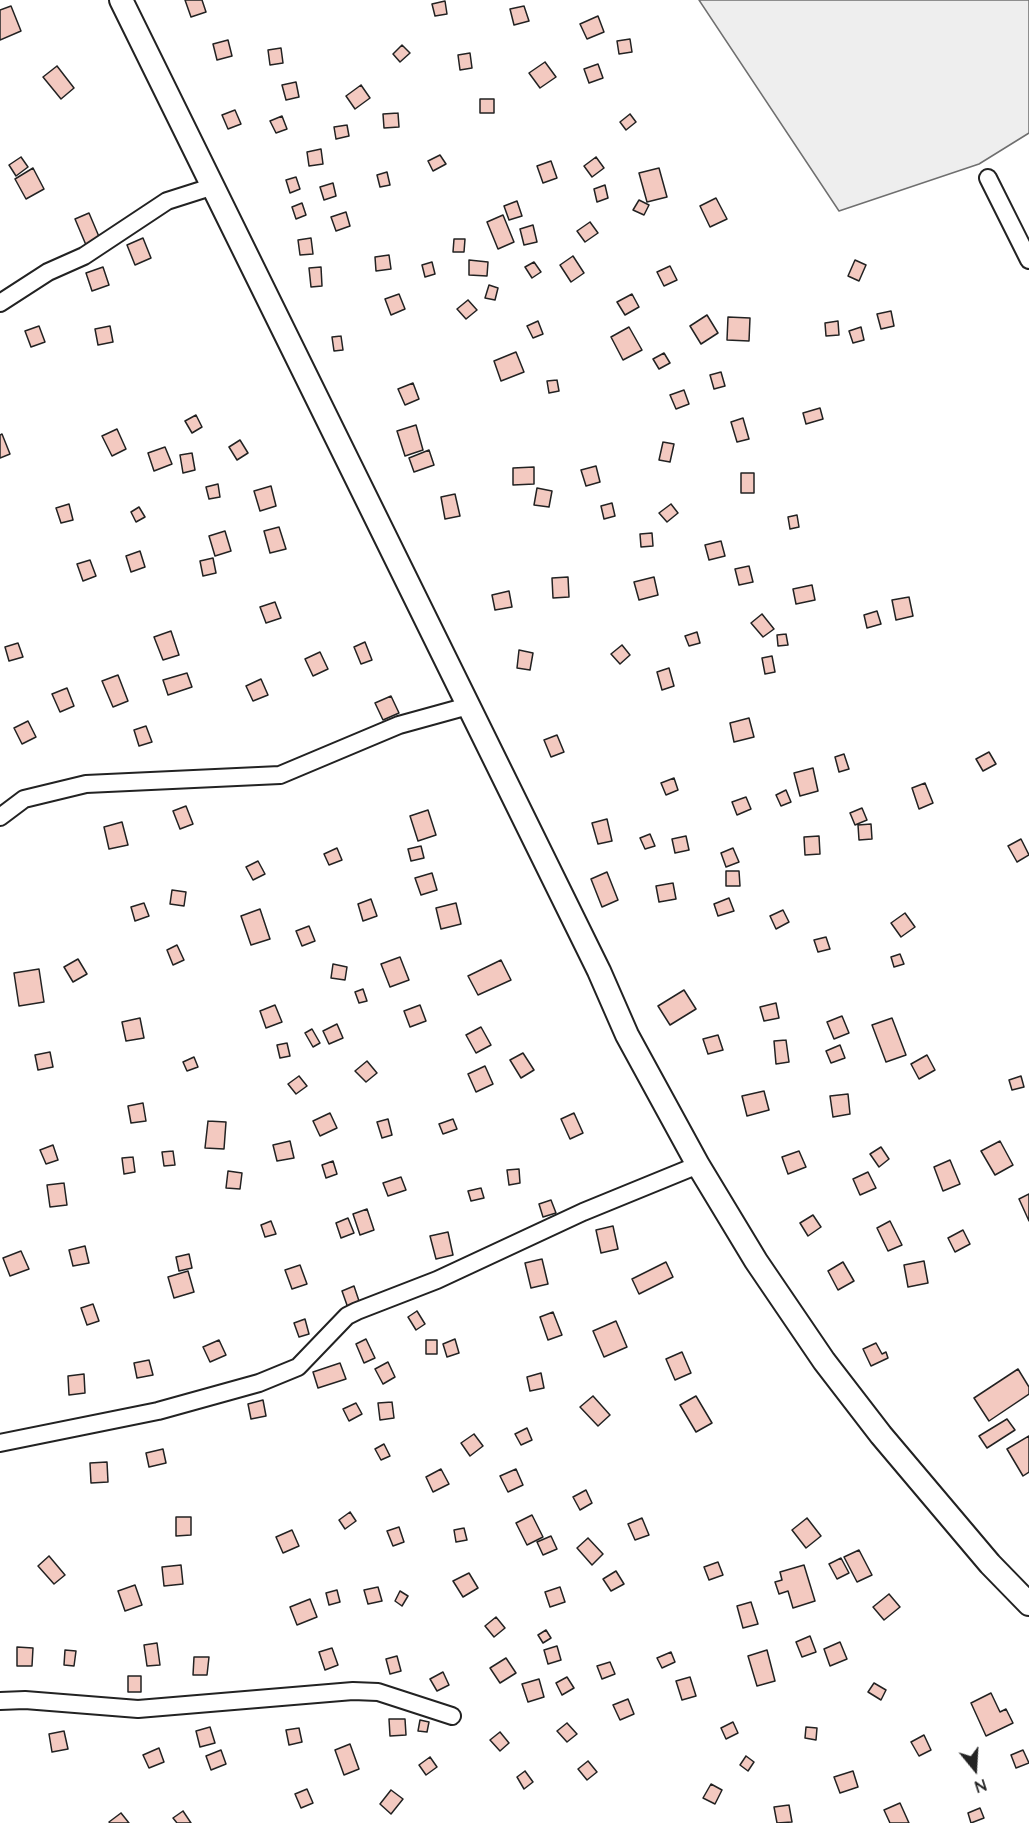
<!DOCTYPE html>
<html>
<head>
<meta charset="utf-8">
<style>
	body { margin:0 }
	#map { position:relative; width:1029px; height:1823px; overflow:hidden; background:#fff; font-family:Quicksand,sans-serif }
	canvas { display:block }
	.north { position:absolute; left:945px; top:1739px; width:60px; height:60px; -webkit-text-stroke:4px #fff; paint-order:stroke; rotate:162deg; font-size:16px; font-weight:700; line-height:24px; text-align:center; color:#222 }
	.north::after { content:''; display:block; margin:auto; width:21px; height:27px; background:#222; clip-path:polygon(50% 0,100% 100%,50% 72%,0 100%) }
</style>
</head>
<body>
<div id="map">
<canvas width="1029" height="1823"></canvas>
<div class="north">N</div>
</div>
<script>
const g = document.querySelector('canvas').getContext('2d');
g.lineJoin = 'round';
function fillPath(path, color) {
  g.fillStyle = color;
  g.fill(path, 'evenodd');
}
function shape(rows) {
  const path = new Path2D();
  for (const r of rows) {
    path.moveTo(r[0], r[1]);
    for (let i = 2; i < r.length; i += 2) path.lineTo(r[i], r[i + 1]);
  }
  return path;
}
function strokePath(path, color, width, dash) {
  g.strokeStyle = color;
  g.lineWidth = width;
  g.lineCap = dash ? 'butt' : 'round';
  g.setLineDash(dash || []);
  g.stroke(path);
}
const green = shape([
	[699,0,1029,0,1029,133,979,164,839,211,699,0]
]);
const building = shape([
	[185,0,202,0,206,12,191,17,185,0],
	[445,1,447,14,435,16,432,4,445,1],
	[11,6,21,31,0,40,0,10,11,6],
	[524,6,529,21,514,25,510,9,524,6],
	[598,16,604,32,587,39,580,24,598,16],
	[630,39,632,52,619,54,617,41,630,39],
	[228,40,232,56,217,60,213,44,228,40],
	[402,45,410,53,400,62,393,54,402,45],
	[281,48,283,63,270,65,268,50,281,48],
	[470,53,472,68,460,70,458,55,470,53],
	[545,62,556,77,540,88,529,73,545,62],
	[598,64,603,78,589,83,584,69,598,64],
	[57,66,74,88,61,99,43,77,57,66],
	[296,82,299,97,286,100,282,85,296,82],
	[361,85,370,98,355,109,346,96,361,85],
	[480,99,494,99,494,113,480,113,480,99],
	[235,110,241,124,228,129,222,115,235,110],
	[398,113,399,127,384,128,383,114,398,113],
	[630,114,636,122,626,130,620,122,630,114],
	[282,116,287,129,276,133,270,121,282,116],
	[347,125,349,136,336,139,334,127,347,125],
	[321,149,323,164,309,166,307,152,321,149],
	[440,155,446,164,433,171,428,161,440,155],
	[21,157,28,167,16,176,9,165,21,157],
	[596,157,604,168,592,177,584,166,596,157],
	[551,161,557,178,543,183,537,166,551,161],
	[33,168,44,189,26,199,15,179,33,168],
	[659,168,667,197,647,202,639,173,659,168],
	[387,172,390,185,380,187,377,175,387,172],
	[296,177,300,189,290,193,286,180,296,177],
	[333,183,336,196,324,200,320,187,333,183],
	[605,185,608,198,597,202,594,189,605,185],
	[716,198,727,219,710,227,700,206,716,198],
	[639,200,649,205,644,215,633,210,639,200],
	[517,201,522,216,509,220,504,206,517,201],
	[302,203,306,215,296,219,292,207,302,203],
	[346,212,350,226,336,231,331,217,346,212],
	[89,213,100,239,86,245,75,219,89,213],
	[503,215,514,242,498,249,487,222,503,215],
	[590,222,598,233,585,242,577,231,590,222],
	[533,225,537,242,524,245,520,229,533,225],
	[143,238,151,258,135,265,127,245,143,238],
	[311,238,313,254,300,255,298,240,311,238],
	[454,239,465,239,464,252,453,252,454,239],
	[389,255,391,269,376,271,375,257,389,255],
	[573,256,584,273,571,282,560,265,573,256],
	[469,260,488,262,487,276,469,275,469,260],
	[855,260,866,265,859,281,848,276,855,260],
	[432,262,435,274,425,277,422,265,432,262],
	[534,262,541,272,532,278,525,267,534,262],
	[670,266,677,280,664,286,657,272,670,266],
	[103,267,109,285,92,291,86,273,103,267],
	[321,267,322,286,311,287,309,268,321,267],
	[489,285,498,288,495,300,485,298,489,285],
	[399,294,405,309,391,315,385,299,399,294],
	[632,294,639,307,625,315,617,302,632,294],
	[468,300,477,310,466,319,457,309,468,300],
	[891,311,894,326,881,329,877,314,891,311],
	[707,315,718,333,701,344,690,326,707,315],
	[728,317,750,318,749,341,727,340,728,317],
	[538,321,543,334,533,338,527,326,538,321],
	[838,321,839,335,826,336,825,323,838,321],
	[39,326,45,342,31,347,25,331,39,326],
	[110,326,113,342,98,345,95,329,110,326],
	[629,327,642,350,623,360,611,337,629,327],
	[861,327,864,340,853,343,849,331,861,327],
	[341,336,343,350,334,351,332,337,341,336],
	[516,352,524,372,501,381,494,361,516,352],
	[664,353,670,363,659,369,653,359,664,353],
	[721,372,725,386,714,389,710,375,721,372],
	[557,380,559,391,549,393,547,381,557,380],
	[413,383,419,399,405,405,398,389,413,383],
	[684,390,689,404,676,409,670,395,684,390],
	[820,408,823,419,806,424,803,413,820,408],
	[196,415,202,427,192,433,185,421,196,415],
	[743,418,749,439,737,442,731,422,743,418],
	[416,425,423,450,405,456,397,431,416,425],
	[117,429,126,449,112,456,102,436,117,429],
	[2,434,10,454,0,458,0,435,2,434],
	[240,440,248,453,237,460,229,447,240,440],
	[663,442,674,444,670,462,659,460,663,442],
	[165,447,172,464,154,471,148,453,165,447],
	[429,450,434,465,414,472,409,458,429,450],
	[192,453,195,470,183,473,180,455,192,453],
	[596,466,600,482,586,486,581,470,596,466],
	[534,467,534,484,513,485,513,468,534,467],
	[741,473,754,473,754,493,741,493,741,473],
	[218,484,220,497,209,499,206,487,218,484],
	[271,486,276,506,260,511,254,491,271,486],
	[537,488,552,491,549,507,534,505,537,488],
	[455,494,460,516,445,519,441,497,455,494],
	[612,503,615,516,604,519,601,506,612,503],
	[69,504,73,520,61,523,56,508,69,504],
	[671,504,678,513,667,522,659,513,671,504],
	[139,507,145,517,136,522,131,512,139,507],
	[797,515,799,527,790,529,788,517,797,515],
	[279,527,286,549,270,553,264,531,279,527],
	[225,531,231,551,215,556,209,536,225,531],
	[652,533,653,546,641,547,640,534,652,533],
	[721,541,725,556,709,560,705,545,721,541],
	[140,551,145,567,131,572,126,556,140,551],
	[213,558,216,573,203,576,200,561,213,558],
	[90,560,96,576,83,581,77,564,90,560],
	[749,566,753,582,739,585,735,569,749,566],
	[568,577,569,597,553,598,552,578,568,577],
	[654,577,658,595,639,600,634,582,654,577],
	[812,585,815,600,796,604,793,589,812,585],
	[509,591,512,607,495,610,492,595,509,591],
	[909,597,913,616,896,620,892,600,909,597],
	[275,602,281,618,266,623,260,607,275,602],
	[877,611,881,624,867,628,864,615,877,611],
	[762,614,774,629,763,637,751,623,762,614],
	[171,631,179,655,163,660,154,637,171,631],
	[697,632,700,643,689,646,685,636,697,632],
	[786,634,788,645,778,646,777,635,786,634],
	[365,642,372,660,361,664,354,647,365,642],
	[18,643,23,657,9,661,5,647,18,643],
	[622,645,630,655,620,664,611,654,622,645],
	[519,650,533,653,530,670,517,668,519,650],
	[320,652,328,669,313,676,305,659,320,652],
	[772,656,775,672,765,674,762,658,772,656],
	[669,668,674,686,662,690,657,672,669,668],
	[187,673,192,687,168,695,163,680,187,673],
	[118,675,128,701,113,707,102,681,118,675],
	[261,679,268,695,253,701,246,686,261,679],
	[67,688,74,706,60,712,52,694,67,688],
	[391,696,399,713,383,720,375,703,391,696],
	[749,718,754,737,734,742,730,723,749,718],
	[28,721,36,737,22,744,14,728,28,721],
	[146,726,152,742,139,746,134,730,146,726],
	[557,735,564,752,551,757,544,740,557,735],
	[989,752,996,764,983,771,976,759,989,752],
	[844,754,849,769,839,772,835,757,844,754],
	[813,768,818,791,800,796,794,773,813,768],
	[674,778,678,790,666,795,661,783,674,778],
	[925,783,933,803,919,809,912,788,925,783],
	[786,790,791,802,781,806,776,795,786,790],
	[746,797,751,809,737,815,732,802,746,797],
	[186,806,193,824,180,829,173,811,186,806],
	[862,808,867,820,855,825,850,813,862,808],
	[428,810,436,835,418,841,410,816,428,810],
	[607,819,612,841,598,844,592,823,607,819],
	[122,822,128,845,109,849,104,827,122,822],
	[871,824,872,839,859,840,858,825,871,824],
	[650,834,655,846,645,849,640,838,650,834],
	[686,836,689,850,675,853,672,839,686,836],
	[819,836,820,854,805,855,804,837,819,836],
	[1021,839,1029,855,1017,862,1008,846,1021,839],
	[421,846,424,858,411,861,408,849,421,846],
	[337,848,342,860,329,865,324,854,337,848],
	[733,848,739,862,726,867,721,853,733,848],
	[258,861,265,874,253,880,246,867,258,861],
	[726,871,739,871,740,886,726,886,726,871],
	[607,872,618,900,602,907,591,879,607,872],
	[432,873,437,890,421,895,415,878,432,873],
	[673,883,676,899,659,902,656,886,673,883],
	[172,890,186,892,184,906,170,904,172,890],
	[729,898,734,911,718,916,714,904,729,898],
	[371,899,377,916,363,921,358,904,371,899],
	[144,903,149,916,135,921,131,907,144,903],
	[456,903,461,924,441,929,436,908,456,903],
	[260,909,270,939,251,945,241,916,260,909],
	[783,910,789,922,776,929,770,916,783,910],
	[905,913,915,927,901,937,891,923,905,913],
	[309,926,315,941,302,946,296,931,309,926],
	[826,937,830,949,818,952,814,940,826,937],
	[177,945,184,960,173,965,167,950,177,945],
	[900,954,904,964,894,967,891,957,900,954],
	[400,957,409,980,390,987,381,964,400,957],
	[78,959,87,974,73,982,64,967,78,959],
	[501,960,511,980,478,995,468,976,501,960],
	[333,964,347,967,345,980,331,978,333,964],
	[39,969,44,1002,19,1006,14,973,39,969],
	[363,989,367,1001,359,1003,355,992,363,989],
	[684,990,696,1009,670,1025,658,1006,684,990],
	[776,1003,779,1018,764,1021,760,1007,776,1003],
	[275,1005,282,1022,266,1028,260,1011,275,1005],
	[420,1005,426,1021,410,1027,404,1011,420,1005],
	[842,1016,849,1033,834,1039,827,1022,842,1016],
	[140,1018,144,1038,126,1041,122,1022,140,1018],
	[892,1018,906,1055,886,1062,872,1025,892,1018],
	[337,1024,343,1038,329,1044,323,1031,337,1024],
	[481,1027,491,1045,476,1053,466,1035,481,1027],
	[312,1029,320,1043,313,1047,305,1033,312,1029],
	[718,1035,723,1050,708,1054,703,1039,718,1035],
	[786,1040,789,1062,776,1064,774,1041,786,1040],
	[287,1043,290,1056,280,1058,277,1045,287,1043],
	[840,1045,845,1058,831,1063,826,1051,840,1045],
	[50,1052,53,1067,38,1070,35,1055,50,1052],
	[523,1053,534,1070,521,1078,510,1060,523,1053],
	[927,1055,935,1070,919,1079,911,1064,927,1055],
	[194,1057,198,1067,187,1071,183,1062,194,1057],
	[367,1061,377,1073,366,1082,355,1071,367,1061],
	[485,1066,493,1084,476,1092,468,1074,485,1066],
	[299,1076,307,1086,296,1094,288,1084,299,1076],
	[1021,1076,1024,1087,1012,1090,1009,1080,1021,1076],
	[764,1091,769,1110,747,1116,742,1096,764,1091],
	[848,1094,850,1114,833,1117,830,1096,848,1094],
	[143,1103,146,1121,131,1123,128,1106,143,1103],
	[330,1113,337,1128,320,1136,313,1121,330,1113],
	[574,1113,583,1133,570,1139,561,1119,574,1113],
	[388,1119,392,1135,382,1138,377,1122,388,1119],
	[453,1119,457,1129,443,1134,439,1124,453,1119],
	[208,1121,226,1122,224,1149,205,1148,208,1121],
	[290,1141,294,1158,277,1161,273,1145,290,1141],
	[1000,1141,1013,1165,995,1175,981,1151,1000,1141],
	[53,1145,58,1160,46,1164,40,1150,53,1145],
	[881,1147,889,1159,879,1167,870,1154,881,1147],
	[173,1151,175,1165,164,1166,162,1152,173,1151],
	[799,1151,806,1167,788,1174,782,1157,799,1151],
	[133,1157,135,1172,124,1174,122,1158,133,1157],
	[950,1160,960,1184,943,1191,934,1167,950,1160],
	[333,1161,337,1174,326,1178,322,1165,333,1161],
	[519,1169,520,1183,509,1185,507,1170,519,1169],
	[228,1171,242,1173,240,1189,226,1188,228,1171],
	[868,1172,876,1188,860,1195,853,1179,868,1172],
	[401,1177,406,1190,388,1196,383,1183,401,1177],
	[64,1183,67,1205,50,1207,47,1185,64,1183],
	[481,1188,484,1198,471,1201,468,1191,481,1188],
	[1029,1194,1029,1221,1019,1199,1029,1194],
	[551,1200,556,1213,543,1217,539,1204,551,1200],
	[367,1209,374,1230,360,1235,353,1214,367,1209],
	[813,1215,821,1227,808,1236,800,1223,813,1215],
	[348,1218,354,1233,341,1238,336,1223,348,1218],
	[271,1221,276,1234,265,1237,261,1225,271,1221],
	[890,1221,902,1245,888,1251,877,1228,890,1221],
	[613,1226,618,1249,601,1253,596,1230,613,1226],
	[963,1230,970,1244,955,1252,948,1238,963,1230],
	[448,1232,453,1255,436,1259,430,1236,448,1232],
	[85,1246,89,1263,73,1266,69,1250,85,1246],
	[21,1251,29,1269,10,1276,3,1258,21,1251],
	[189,1254,192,1268,179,1271,176,1257,189,1254],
	[542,1259,548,1284,531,1288,525,1263,542,1259],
	[924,1261,928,1283,908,1287,904,1265,924,1261],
	[666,1262,673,1277,639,1294,632,1279,666,1262],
	[843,1262,854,1281,838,1290,828,1271,843,1262],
	[300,1265,307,1284,292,1289,285,1270,300,1265],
	[188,1271,194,1292,174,1298,168,1277,188,1271],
	[354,1286,360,1304,348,1308,342,1291,354,1286],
	[93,1304,99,1321,87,1325,81,1308,93,1304],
	[417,1311,425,1324,416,1330,408,1317,417,1311],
	[553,1312,562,1335,548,1340,540,1317,553,1312],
	[305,1319,309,1334,299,1337,294,1323,305,1319],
	[616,1321,627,1347,604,1357,593,1331,616,1321],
	[366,1339,375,1358,364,1363,356,1344,366,1339],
	[455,1339,459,1353,447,1357,443,1344,455,1339],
	[219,1340,226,1355,210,1362,203,1347,219,1340],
	[426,1340,437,1340,437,1354,426,1354,426,1340],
	[876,1343,882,1354,886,1352,888,1358,871,1366,863,1349,876,1343],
	[682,1352,691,1373,675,1380,666,1359,682,1352],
	[149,1360,153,1375,137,1378,134,1363,149,1360],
	[388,1362,395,1377,383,1384,375,1369,388,1362],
	[340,1363,346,1379,318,1388,313,1372,340,1363],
	[1018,1369,1029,1387,1029,1394,989,1421,974,1398,1018,1369],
	[541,1373,544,1388,530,1391,527,1377,541,1373],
	[84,1374,85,1393,69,1395,68,1376,84,1374],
	[593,1396,610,1415,598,1426,580,1407,593,1396],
	[696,1396,712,1423,696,1432,680,1405,696,1396],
	[263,1400,266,1416,251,1419,248,1404,263,1400],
	[392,1402,394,1418,380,1420,378,1403,392,1402],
	[356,1403,362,1414,349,1421,343,1409,356,1403],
	[1007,1419,1015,1430,987,1448,979,1436,1007,1419],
	[527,1428,532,1440,521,1445,515,1434,527,1428],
	[474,1434,483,1446,470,1456,461,1443,474,1434],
	[1029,1436,1029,1472,1023,1476,1007,1449,1029,1436],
	[384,1444,390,1456,381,1460,375,1449,384,1444],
	[163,1449,166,1463,149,1467,146,1453,163,1449],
	[107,1462,108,1482,91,1483,90,1463,107,1462],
	[441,1469,449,1484,433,1492,426,1477,441,1469],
	[516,1469,523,1485,508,1492,500,1476,516,1469],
	[586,1490,592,1503,580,1510,573,1497,586,1490],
	[350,1512,356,1521,345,1529,339,1520,350,1512],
	[532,1515,543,1537,527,1545,516,1523,532,1515],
	[176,1517,191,1517,191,1535,176,1536,176,1517],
	[642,1518,649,1535,635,1540,628,1524,642,1518],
	[807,1518,821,1536,806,1548,792,1530,807,1518],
	[399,1527,404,1542,393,1546,387,1531,399,1527],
	[464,1528,467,1540,456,1542,454,1530,464,1528],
	[292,1530,299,1546,283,1553,276,1537,292,1530],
	[551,1536,557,1549,543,1555,537,1542,551,1536],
	[588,1538,603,1554,592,1565,577,1548,588,1538],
	[859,1550,872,1575,857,1582,844,1557,859,1550],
	[49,1556,65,1575,54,1584,38,1566,49,1556],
	[841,1558,849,1573,837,1579,829,1564,841,1558],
	[718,1562,723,1575,709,1580,704,1567,718,1562],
	[181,1565,183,1584,164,1586,162,1567,181,1565],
	[804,1565,815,1601,793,1608,788,1591,779,1594,775,1582,782,1580,780,1572,804,1565],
	[616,1571,624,1584,611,1591,603,1579,616,1571],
	[469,1573,478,1588,463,1597,453,1581,469,1573],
	[135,1585,142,1605,125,1611,118,1591,135,1585],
	[378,1587,382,1601,368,1604,364,1590,378,1587],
	[560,1587,565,1602,550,1607,545,1592,560,1587],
	[337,1590,340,1602,329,1605,326,1593,337,1590],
	[400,1591,408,1596,402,1606,395,1601,400,1591],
	[889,1594,900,1607,884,1620,873,1607,889,1594],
	[310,1599,317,1617,297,1625,290,1607,310,1599],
	[751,1602,758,1624,743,1628,737,1606,751,1602],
	[496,1617,505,1628,494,1637,485,1626,496,1617],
	[546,1630,551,1638,543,1643,538,1635,546,1630],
	[810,1636,816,1652,802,1657,796,1642,810,1636],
	[840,1642,847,1659,830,1666,824,1649,840,1642],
	[157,1643,160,1665,147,1666,144,1645,157,1643],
	[557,1646,561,1660,548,1664,544,1650,557,1646],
	[17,1647,33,1648,32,1666,17,1666,17,1647],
	[332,1648,338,1665,325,1670,319,1652,332,1648],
	[65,1650,76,1651,74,1666,64,1665,65,1650],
	[767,1650,775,1681,757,1686,748,1656,767,1650],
	[671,1652,675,1662,662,1668,657,1658,671,1652],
	[397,1656,401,1671,390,1674,386,1659,397,1656],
	[194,1657,209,1657,207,1675,193,1675,194,1657],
	[506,1658,516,1673,500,1683,490,1668,506,1658],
	[610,1662,615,1674,602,1679,597,1666,610,1662],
	[443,1672,449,1685,437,1691,430,1679,443,1672],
	[128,1676,141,1676,141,1692,128,1692,128,1676],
	[567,1677,574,1688,562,1695,556,1683,567,1677],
	[690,1677,696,1696,682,1700,676,1681,690,1677],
	[539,1679,544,1697,528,1702,522,1684,539,1679],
	[874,1683,886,1690,881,1700,868,1692,874,1683],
	[991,1693,1000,1712,1006,1709,1013,1723,986,1736,971,1703,991,1693],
	[628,1699,634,1714,620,1720,613,1705,628,1699],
	[389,1719,405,1719,406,1735,390,1736,389,1719],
	[420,1720,429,1722,427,1732,418,1731,420,1720],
	[733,1722,738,1733,726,1739,721,1728,733,1722],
	[567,1723,577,1734,567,1742,557,1731,567,1723],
	[210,1727,215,1743,200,1747,196,1731,210,1727],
	[806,1727,817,1728,816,1740,805,1738,806,1727],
	[299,1728,302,1742,289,1745,286,1730,299,1728],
	[64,1731,68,1749,52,1752,49,1734,64,1731],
	[500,1732,509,1743,500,1751,490,1740,500,1732],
	[924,1735,931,1750,919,1756,911,1742,924,1735],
	[350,1744,359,1769,344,1775,335,1750,350,1744],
	[159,1748,164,1762,149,1768,143,1755,159,1748],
	[221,1750,226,1764,211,1770,206,1756,221,1750],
	[1023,1750,1029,1763,1016,1768,1011,1755,1023,1750],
	[746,1756,754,1762,748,1771,740,1765,746,1756],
	[430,1757,437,1767,426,1775,419,1765,430,1757],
	[588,1761,597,1772,587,1780,578,1769,588,1761],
	[525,1771,533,1782,524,1789,517,1777,525,1771],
	[853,1771,858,1787,840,1793,834,1777,853,1771],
	[711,1784,722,1790,715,1804,703,1798,711,1784],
	[307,1789,313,1803,301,1808,295,1794,307,1789],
	[391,1790,403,1799,391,1814,380,1804,391,1790],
	[900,1803,909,1823,890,1823,884,1810,900,1803],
	[789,1805,792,1822,777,1823,774,1807,789,1805],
	[980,1808,984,1818,971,1823,968,1813,980,1808],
	[183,1811,191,1823,177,1823,173,1818,183,1811],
	[121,1813,129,1823,110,1823,109,1822,121,1813]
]);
const minor = shape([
	[988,178,1029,260],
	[0,303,48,272,84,256,167,201,211,187],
	[0,817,24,799,86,784,280,775,399,725,468,706],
	[0,1443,158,1411,259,1383,298,1367,347,1316,357,1311,437,1280,583,1212,698,1165],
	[0,1701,25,1700,138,1709,353,1691,378,1692,452,1716]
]);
const major = shape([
	[121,0,599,971,627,1035,698,1165,756,1261,824,1361,881,1435,990,1564,1029,1604]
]);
fillPath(green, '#eee');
strokePath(green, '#6f6f6f', 1.5);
fillPath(building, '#f3c9c0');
strokePath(building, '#222', 1.5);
strokePath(minor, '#222', 20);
strokePath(major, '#222', 26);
strokePath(minor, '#fff', 16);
strokePath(major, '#fff', 22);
</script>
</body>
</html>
